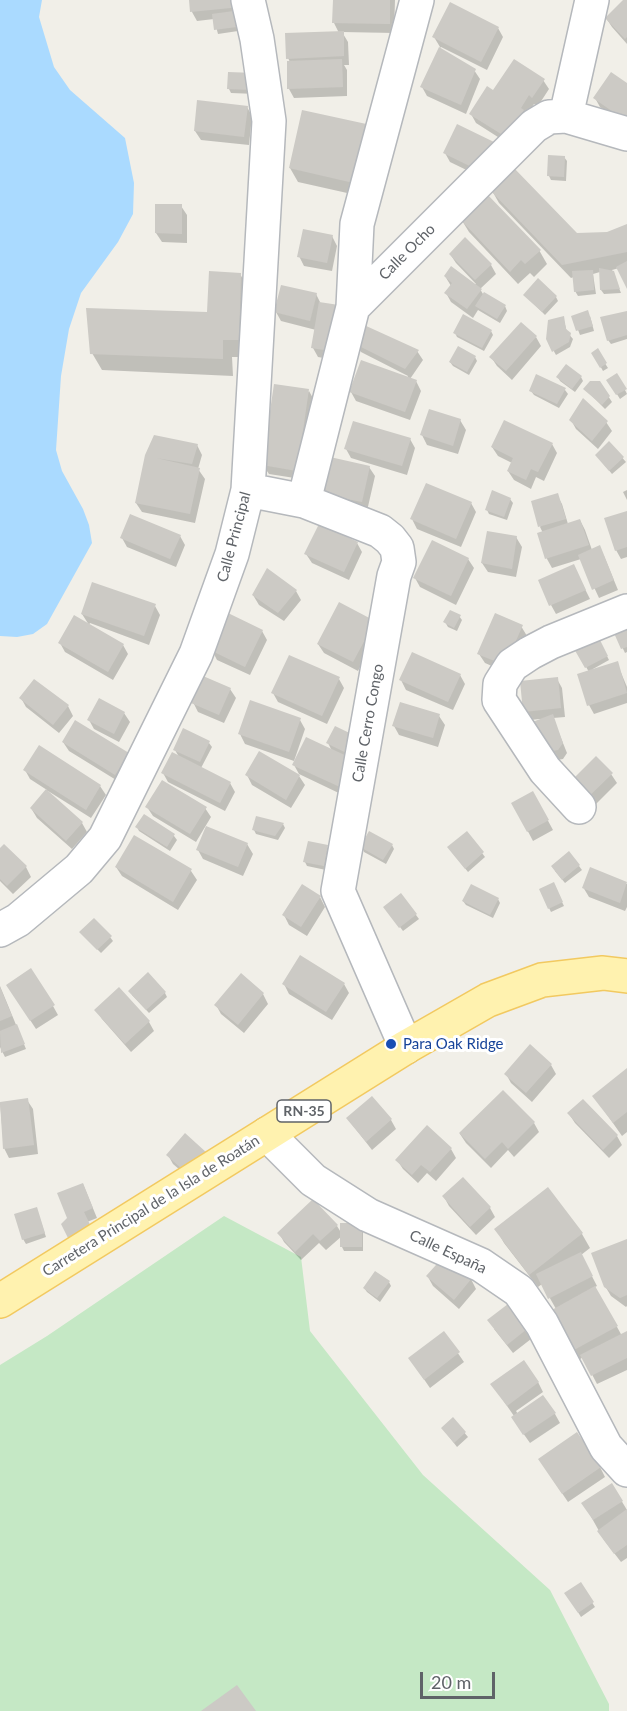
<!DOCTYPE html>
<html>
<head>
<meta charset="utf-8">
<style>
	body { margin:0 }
	#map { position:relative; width:627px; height:1711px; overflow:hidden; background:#f1efe8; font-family:Lato,sans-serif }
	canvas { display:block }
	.scale { position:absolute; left:420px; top:1672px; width:75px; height:27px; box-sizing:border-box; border:3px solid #5f6368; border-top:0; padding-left:8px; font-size:18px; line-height:21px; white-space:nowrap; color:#5f6368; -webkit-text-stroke:4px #fff; paint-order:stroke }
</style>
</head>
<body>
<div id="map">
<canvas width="627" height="1711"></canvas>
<div class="scale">20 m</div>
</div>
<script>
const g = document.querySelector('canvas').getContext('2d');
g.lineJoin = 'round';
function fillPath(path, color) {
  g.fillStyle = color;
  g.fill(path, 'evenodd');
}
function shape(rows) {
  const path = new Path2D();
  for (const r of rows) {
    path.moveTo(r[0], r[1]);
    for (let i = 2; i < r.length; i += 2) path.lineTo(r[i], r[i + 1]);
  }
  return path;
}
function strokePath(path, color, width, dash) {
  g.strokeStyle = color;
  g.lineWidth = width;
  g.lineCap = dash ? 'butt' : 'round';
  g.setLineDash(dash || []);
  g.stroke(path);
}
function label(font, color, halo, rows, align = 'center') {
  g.font = font + ' Lato,sans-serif';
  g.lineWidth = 6;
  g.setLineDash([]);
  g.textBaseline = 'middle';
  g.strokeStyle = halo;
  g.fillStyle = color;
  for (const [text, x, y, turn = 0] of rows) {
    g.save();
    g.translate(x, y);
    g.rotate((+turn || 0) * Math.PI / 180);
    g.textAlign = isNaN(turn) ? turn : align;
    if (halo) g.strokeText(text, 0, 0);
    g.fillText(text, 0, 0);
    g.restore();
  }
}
const green = shape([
	[224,1216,301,1257,310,1331,423,1475,550,1590,609,1704,609,1711,0,1711,0,1365,47,1336]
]);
const water = shape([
	[0,0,42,0,39,17,54,67,70,90,125,138,134,183,133,214,118,242,81,293,69,329,61,376,56,450,62,471,83,509,89,525,92,543,47,624,33,634,17,637,0,636]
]);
const shadow = shape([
	[190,0,243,0,236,17,238,31,218,34,214,19,197,21,192,12],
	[334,0,395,0,394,33,342,32,348,42,349,65,344,65,347,70,347,96,294,98,289,89,290,62,288,58,339,33,334,23],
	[626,0,627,0,627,44,612,27,606,18],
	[498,28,503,37,487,70,441,47,439,49,474,70,480,79,466,114,427,96,422,87,440,47,434,37],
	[229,73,256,94,231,93,229,89],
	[543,80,549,89,538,106,534,104,526,116,512,146,476,123,471,114,493,93],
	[627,85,627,126,600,107,595,98],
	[247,107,252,116,249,145,201,140,195,131],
	[303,112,365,197,298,182,290,168],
	[458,126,485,179,450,162,445,153],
	[550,156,564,157,567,161,566,181,551,180,549,176],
	[491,189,577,235,607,234,627,226,627,285,619,268,612,270,621,293,604,294,601,290,600,272,593,274,596,294,578,296,575,291,574,277,571,278,499,203],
	[181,206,187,215,187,243,162,242,156,233],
	[461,219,539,250,547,264,534,277,530,273,518,284,469,232],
	[332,236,337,246,332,271,304,266,299,256],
	[450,254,491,265,496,274,480,289,483,294,505,306,507,311,500,323,478,310,473,318,451,302,446,293,451,286,445,276,474,285,476,284,456,263],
	[240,274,250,291,249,357,232,357,233,376,102,370,92,353,209,313],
	[316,294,321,304,335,360,318,357,313,348,316,330,281,321,276,312],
	[525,295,556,297,558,301,545,315],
	[627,314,627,339,611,344,608,340],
	[590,316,594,331,580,335,573,317],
	[563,317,567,332,573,339,570,347,556,355,547,339],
	[491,331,493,335,484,351,457,337,455,333],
	[536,337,541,346,512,380,497,366,491,357],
	[355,343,417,351,423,360,410,379,416,381,421,391,410,420,356,401,351,392,407,378,408,376,361,352],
	[597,351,608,368,603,371,593,353],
	[475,357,477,361,469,375,453,366,450,362],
	[558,377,581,377,583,381,575,392,560,381],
	[608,380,625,390,627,394,620,399],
	[599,382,612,402,605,409,585,389],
	[565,390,568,394,559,408,534,395,531,391],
	[309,391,314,400,301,479,269,474,263,465],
	[460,420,466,430,458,454,427,445,422,435],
	[571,420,606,422,612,431,598,449,576,429],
	[410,439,415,448,407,475,351,458,346,449],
	[609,443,626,462,612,474,596,455],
	[552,444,557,453,544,481,536,477,531,489,514,480,508,471,512,463,498,456,492,447],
	[197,445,202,455,198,469,205,479,195,523,142,512,136,503,147,456],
	[369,467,375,476,367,511,329,503],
	[627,490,627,500,623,492],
	[557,495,562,504,568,524,580,520,585,530,592,550,604,556,618,590,599,598,581,559,552,568,547,559,539,534,543,533,540,527],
	[510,499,513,503,507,520,489,514,487,510],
	[471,503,476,512,461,547,417,529,412,519],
	[627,514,627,557,621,559,616,550],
	[180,536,185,545,176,567,127,547,122,538],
	[516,537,522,547,516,577,488,572,482,563],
	[357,543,362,552,349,580,312,563,306,554],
	[468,559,474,568,456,605,420,587,415,578],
	[578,575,590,599,556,614,551,605],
	[296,591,301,600,284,621,259,605,253,595],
	[155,606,160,615,149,645,90,623,89,625,82,614],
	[459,616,462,620,457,631,448,627,445,622],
	[627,618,627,652,625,653,612,625],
	[521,626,527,636,510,674,485,663,479,654],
	[262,631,267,640,250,675,217,660,212,650],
	[379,631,358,671,324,653,318,644],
	[597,636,609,660,593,669,594,670,617,663,627,687,627,703,594,714,589,705,589,672,575,648],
	[60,643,123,645,128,654,113,680,65,652],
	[460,675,465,684,453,710,406,690,401,680],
	[339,679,344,688,327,724,278,702,273,693],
	[557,679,562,688,565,717,553,718,567,753,563,759,547,762,540,719,530,720,524,711],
	[230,689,236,698,224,723,198,712,193,702],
	[21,698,68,706,73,716,59,733,26,707],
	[124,713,130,722,119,742,94,729,89,720],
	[439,716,445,725,438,747,399,735,394,726],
	[300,720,305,729,294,761,245,744,240,734],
	[360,740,345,796,299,774,294,765,332,751,328,743],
	[63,742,127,754,133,763,121,783,69,751],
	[209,743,212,747,201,768,230,783,235,792,225,811,168,782,163,773,179,757,175,750],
	[25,770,100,786,106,795,91,818,48,791,47,792,82,823,87,832,72,849,37,818,31,808,47,790,30,779],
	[611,774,617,783,588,812,572,796],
	[247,775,299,776,305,785,291,808,252,785],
	[533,793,553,830,533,841,513,803],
	[147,807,205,808,211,817,196,842,153,816],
	[144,816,174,836,177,840,170,851,139,831,137,827],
	[283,824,285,828,278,840,256,834,254,830],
	[467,833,485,857,468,872,451,851],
	[135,837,191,871,197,880,178,910,122,876,116,867],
	[247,844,253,854,243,876,203,859,198,850],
	[392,845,394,849,386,864,364,852,362,847],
	[4,846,26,867,31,877,13,894,0,881,0,850],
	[327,847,330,851,326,870,307,866,305,862],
	[579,866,582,870,565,883,555,871],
	[591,869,627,884,627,907,625,911,589,897,583,887],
	[555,888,564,906,551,912,549,908],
	[401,895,419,919,403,931,388,911],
	[320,897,325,907,307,936,289,925,284,915],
	[498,899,500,903,493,918,466,905,463,901],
	[84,936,110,937,113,941,101,953],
	[241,976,263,994,268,1004,244,1033,221,1014,216,1005],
	[284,984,344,984,349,993,332,1020,289,994],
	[0,986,26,1049,5,1057,0,1047],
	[119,990,149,1022,154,1031,131,1052,102,1019,96,1010],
	[165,993,167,997,149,1013,132,995],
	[13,994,53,1006,58,1015,36,1029],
	[551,1065,556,1074,532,1102,511,1083,506,1074],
	[627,1070,627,1132,622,1136,594,1096],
	[27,1100,33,1109,38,1154,9,1158,4,1148,0,1103],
	[583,1101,617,1136,622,1145,609,1158,575,1123,569,1114],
	[348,1119,391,1120,396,1129,372,1150],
	[534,1123,539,1132,514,1157,508,1150,491,1168,466,1143,460,1134],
	[451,1149,456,1158,436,1181,427,1173,418,1183,403,1169,397,1160],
	[168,1155,211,1163,194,1182,173,1164],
	[463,1179,490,1208,495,1217,476,1235,449,1206,444,1197],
	[83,1184,97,1218,87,1222,68,1220],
	[548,1189,582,1234,590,1248,581,1255,597,1286,595,1287,622,1336,627,1333,627,1370,597,1384,583,1357,579,1360,552,1312,556,1309,542,1284,538,1287,504,1243,496,1229],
	[38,1213,46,1237,26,1244,23,1239],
	[337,1226,342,1234,363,1229,363,1251,344,1251,342,1247,342,1236,326,1250,319,1243,301,1260,284,1242,279,1233],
	[627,1240,627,1306,626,1307,611,1296,605,1286],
	[445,1257,471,1279,476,1289,459,1309,433,1286,428,1277],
	[389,1282,391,1286,380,1302,367,1292,364,1288],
	[508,1306,531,1339,513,1353,494,1329],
	[444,1333,464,1362,430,1388,410,1359],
	[538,1382,543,1392,516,1411,518,1414,555,1414,560,1423,530,1443,518,1426,514,1416,498,1393],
	[453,1419,468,1437,457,1447,443,1429],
	[600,1467,605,1477,568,1502,545,1468],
	[612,1485,627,1510,627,1558,621,1562,604,1540,589,1513],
	[580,1584,595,1607,581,1617,566,1593]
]);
const building = shape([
	[189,0,239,0,240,7,190,12],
	[333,0,390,0,390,24,332,23],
	[623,0,627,0,627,37,625,39,605,18],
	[450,2,499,27,481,62,432,37],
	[234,11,236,27,214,30,212,14],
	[344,31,344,56,286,59,285,33],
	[439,47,476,69,461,105,420,87],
	[342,59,343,87,287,89,287,61],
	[514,59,545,79,532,98,529,95,521,108,524,110,506,137,469,114,487,86,493,90],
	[228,72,255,73,254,90,227,89],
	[611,72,627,83,627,118,625,120,593,98],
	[197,100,248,106,244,137,194,131],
	[302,110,371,125,358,184,289,168],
	[457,124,494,142,480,171,443,153],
	[548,155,565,156,564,177,547,176],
	[513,167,577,233,607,232,627,224,627,252,562,265,489,189],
	[486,193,541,250,525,264,521,260,510,272,459,218],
	[155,204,182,204,182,234,155,233],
	[303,229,333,235,327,263,297,257],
	[465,237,492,264,475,280,449,254],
	[627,261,627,289,616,267],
	[451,266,482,289,467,309,444,293,452,283,444,276],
	[599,268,614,271,620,289,600,290],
	[593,270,594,290,574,292,572,271],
	[209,271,241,273,239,340,223,340,223,359,90,354,86,308,207,312],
	[538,278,557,296,542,312,523,295],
	[281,285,317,293,310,321,274,312],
	[484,292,506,305,497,319,475,306],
	[319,302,339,305,331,351,311,348],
	[588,310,593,326,576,331,571,316],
	[627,311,627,335,607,341,600,317],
	[463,314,492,330,482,348,453,333],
	[564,316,566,329,571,333,569,342,552,352,546,339,548,320],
	[521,322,537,336,506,371,489,357],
	[364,325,419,350,405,369,353,343],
	[458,346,476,356,467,372,449,362],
	[598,348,607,363,600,368,591,353],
	[361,360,417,380,405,412,349,392],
	[566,364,582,376,572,389,556,377],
	[617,373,627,389,616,395,606,380],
	[536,374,566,388,557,404,529,391],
	[590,381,600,381,610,396,602,405,583,389],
	[274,384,309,389,297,471,262,465],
	[583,398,608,421,592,441,569,420],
	[429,409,461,419,453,446,420,435],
	[504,420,553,443,538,472,531,469,526,480,507,471,513,458,491,447],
	[353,421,411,438,402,466,344,449],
	[154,435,198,444,192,464,156,458,200,468,190,514,135,503,145,455],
	[609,441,624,457,609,471,595,455],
	[330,457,370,466,362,502,322,494],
	[426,483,472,502,456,539,410,519],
	[492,490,511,498,504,517,485,510],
	[558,493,566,519,538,527,531,501],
	[627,511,627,547,615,551,604,518],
	[130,514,181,535,170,559,120,538],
	[580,519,589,545,545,559,537,533],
	[319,524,358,542,344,572,304,554],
	[487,531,517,536,512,569,481,563],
	[432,540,469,558,451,596,413,578],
	[600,545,614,580,592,590,578,555],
	[574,564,586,590,549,606,538,580],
	[267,568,297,590,278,613,252,595],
	[92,582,156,604,144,636,81,614],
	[339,602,375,621,353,662,317,644],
	[450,610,461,615,454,628,443,622],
	[228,613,263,630,245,667,210,650],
	[495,613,523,625,505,665,477,654],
	[74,615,124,644,108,672,58,643],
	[627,616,627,647,621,649,610,624],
	[597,634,608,656,585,668,573,647],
	[412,652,461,674,448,702,399,680],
	[289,655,340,677,322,716,271,693],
	[618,661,627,693,587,706,577,674],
	[203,676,231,688,219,715,191,703],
	[558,677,561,708,523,712,520,681],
	[34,679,69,705,53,725,19,698],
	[99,698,125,712,114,734,87,720],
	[250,700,301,718,289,752,238,734],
	[400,702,440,714,433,738,392,726],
	[553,714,563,743,558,750,540,753,530,723],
	[75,720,129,753,115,775,62,742],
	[335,726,362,739,353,756,326,743],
	[183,728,210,741,200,762,173,750],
	[306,737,353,759,340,787,292,765],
	[39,745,101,785,86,810,23,770],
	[259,751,300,775,286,800,245,775],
	[172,752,231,782,220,803,161,773],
	[596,756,613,773,582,803,565,787],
	[162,780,207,807,190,834,145,807],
	[46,789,83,822,66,841,30,808],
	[533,791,549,820,527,832,511,803],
	[144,814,175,834,167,847,135,827],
	[256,816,284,823,275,836,252,830],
	[206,826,248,843,238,867,196,850],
	[369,831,393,844,383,860,360,847],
	[467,831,484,852,465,869,447,847],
	[134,835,192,869,173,902,115,867],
	[308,841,328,845,324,866,303,862],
	[4,844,27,866,7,886,0,879,0,848],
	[569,851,580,865,562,880,551,866],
	[590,867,627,882,620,903,582,888],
	[554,882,563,902,548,909,539,889],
	[302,884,321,896,301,927,282,915],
	[471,884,499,898,490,915,462,901],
	[401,893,417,914,399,928,383,907],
	[94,918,112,936,97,950,79,932],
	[300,955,345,983,326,1012,282,984],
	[31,968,55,1005,30,1021,6,985],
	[148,972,166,992,146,1010,128,991],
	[241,973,264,993,238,1025,214,1005],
	[0,987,12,1016,0,1021],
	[119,987,150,1021,125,1044,94,1010],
	[17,1024,25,1044,1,1053,0,1031],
	[530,1044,552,1064,526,1093,504,1074],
	[627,1068,627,1112,613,1123,592,1096],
	[503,1090,535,1122,508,1149,502,1142,485,1159,459,1133],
	[372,1096,392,1119,366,1142,346,1118],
	[28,1098,34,1145,3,1149,0,1102],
	[583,1099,618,1135,603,1150,567,1113],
	[427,1125,452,1148,430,1172,421,1165,412,1175,395,1160],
	[185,1133,207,1153,188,1174,166,1155],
	[463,1177,491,1207,470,1227,442,1196],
	[83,1183,93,1208,84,1212,93,1231,70,1242,61,1224,67,1218,57,1193],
	[548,1187,583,1233,529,1275,494,1229],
	[313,1199,338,1225,320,1241,313,1234,295,1252,277,1233],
	[37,1207,45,1233,22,1240,14,1214],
	[340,1223,362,1223,362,1247,340,1247],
	[627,1239,627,1295,620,1298,604,1287,591,1253],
	[581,1252,593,1276,548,1299,536,1274],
	[445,1255,472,1278,454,1300,426,1276],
	[375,1271,390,1281,377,1298,363,1288],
	[595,1286,618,1326,572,1351,550,1311],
	[508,1304,527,1329,507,1345,487,1320],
	[444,1331,460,1352,424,1380,408,1358],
	[627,1331,627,1358,591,1376,580,1355],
	[524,1360,539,1382,507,1406,490,1384],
	[543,1395,556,1413,523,1435,511,1417],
	[453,1417,466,1432,454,1443,441,1428],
	[577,1432,601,1467,562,1494,538,1459],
	[612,1483,623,1501,593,1520,581,1503],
	[627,1509,627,1545,614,1554,597,1531],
	[581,1582,594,1602,578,1613,564,1593],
	[237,1685,256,1711,201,1711]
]);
const minor = shape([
	[566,116,592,0],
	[353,307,357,224,417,0],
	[248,490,304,501,380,531,390,539,397,548,399,562,394,576,338,891,406,1047],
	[304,501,353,307,534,126,549,117,566,116,627,134],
	[579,807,545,770,499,700,500,684,512,665,530,653,551,642,627,611],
	[0,930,18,920,79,869,105,838,196,654,232,554,248,490,269,121,257,39,248,0],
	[267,1134,313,1180,368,1215,481,1265,519,1291,542,1324,606,1447,627,1470]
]);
const major = shape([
	[0,1301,406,1047,488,1000,542,980,603,973,627,976]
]);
const markers = [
	[391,1044,6,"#1a4fb4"]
];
const shields = [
	[304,1111,54]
];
const shieldNames = [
	["RN-35",304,1111]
];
const streetNames = [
	["Calle Ocho",407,252,-45],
	["Calle Principal",234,537,-75],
	["Calle Cerro Congo",368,723,-80],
	["Carretera Principal de la Isla de Roatán",151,1206,-32],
	["Calle España",448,1252,25]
];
const transitNames = [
	["Para Oak Ridge",403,1044]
];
fillPath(green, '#c5e8c5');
fillPath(water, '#aadaff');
fillPath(shadow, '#0003');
fillPath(building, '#cccac5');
strokePath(minor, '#b5b8bc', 36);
strokePath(major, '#f2c960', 36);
strokePath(minor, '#fff', 33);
strokePath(major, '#fff2af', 33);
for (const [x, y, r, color] of markers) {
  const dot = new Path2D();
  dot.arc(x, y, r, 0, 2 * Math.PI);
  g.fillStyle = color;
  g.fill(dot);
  strokePath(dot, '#fff', 2);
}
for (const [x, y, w] of shields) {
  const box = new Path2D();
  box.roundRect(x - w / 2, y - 11, w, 22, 4.5);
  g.fillStyle = '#fff';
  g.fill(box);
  strokePath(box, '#5f6368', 1.5);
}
label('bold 14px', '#5f6368', null, shieldNames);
label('15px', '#5f6368', '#fff', streetNames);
label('15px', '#164399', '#fff', transitNames, 'left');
</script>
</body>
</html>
